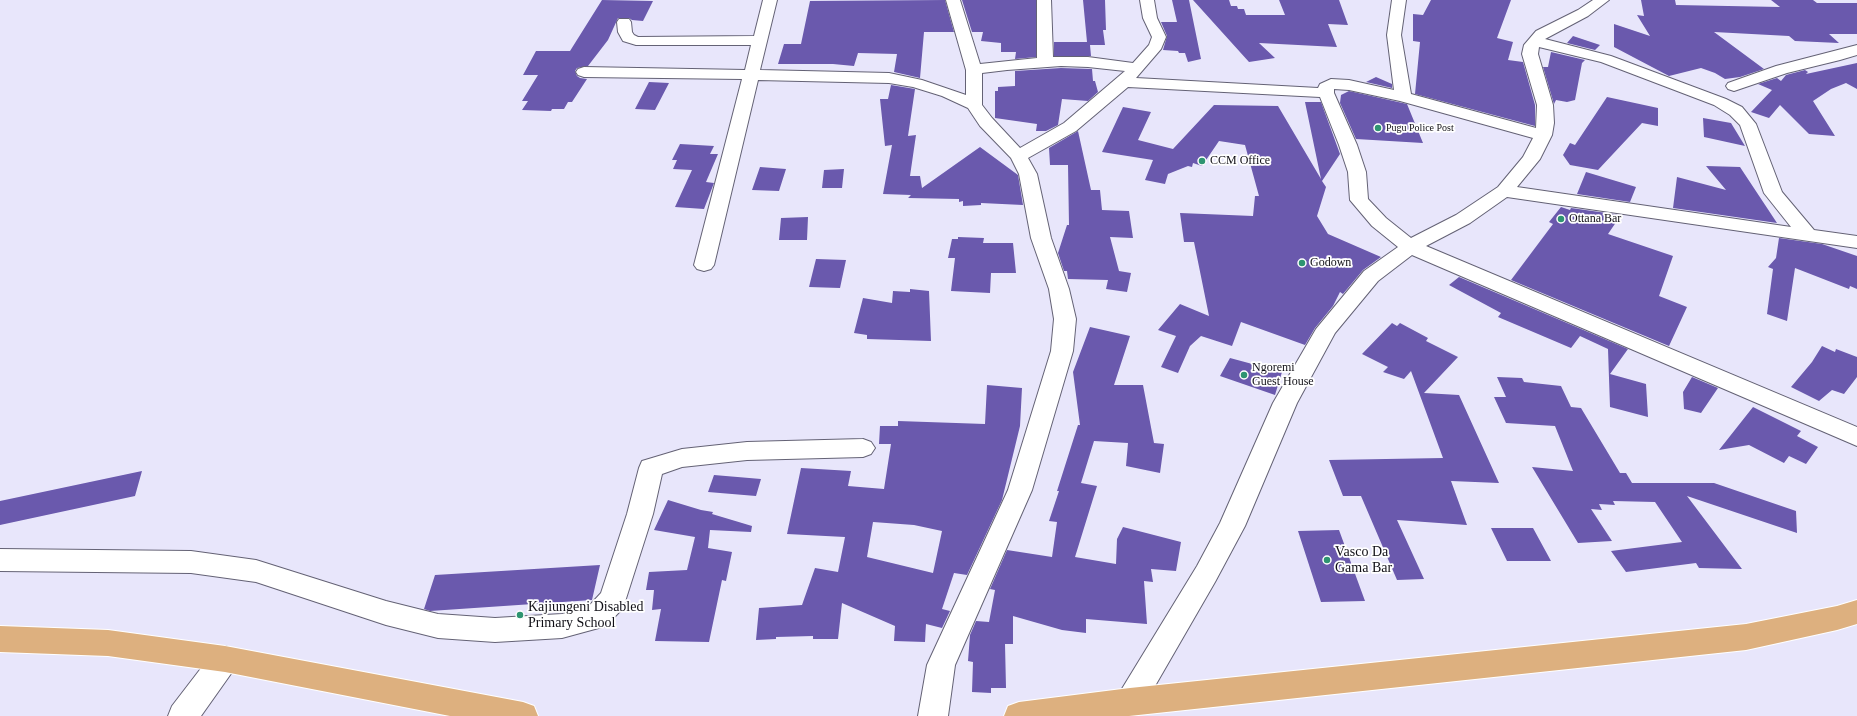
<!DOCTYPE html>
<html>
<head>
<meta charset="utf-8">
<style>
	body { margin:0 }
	canvas { display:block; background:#e8e6fb }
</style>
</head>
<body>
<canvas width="1857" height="716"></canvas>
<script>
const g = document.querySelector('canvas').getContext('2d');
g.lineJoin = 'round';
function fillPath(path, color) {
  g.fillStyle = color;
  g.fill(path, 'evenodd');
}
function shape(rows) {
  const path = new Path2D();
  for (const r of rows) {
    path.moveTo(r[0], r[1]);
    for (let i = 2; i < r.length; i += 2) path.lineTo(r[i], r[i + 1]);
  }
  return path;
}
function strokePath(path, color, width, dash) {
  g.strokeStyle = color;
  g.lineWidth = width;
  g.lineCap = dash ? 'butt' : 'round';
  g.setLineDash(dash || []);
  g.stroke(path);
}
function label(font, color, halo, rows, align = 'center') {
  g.font = font + ' Georgia,serif';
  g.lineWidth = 3.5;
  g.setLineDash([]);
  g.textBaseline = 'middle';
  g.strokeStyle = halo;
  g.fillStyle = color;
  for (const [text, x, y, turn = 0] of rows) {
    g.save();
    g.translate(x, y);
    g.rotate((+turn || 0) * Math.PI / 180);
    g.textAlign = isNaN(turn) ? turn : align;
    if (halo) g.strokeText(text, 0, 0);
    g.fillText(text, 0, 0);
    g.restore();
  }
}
const building = shape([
	[602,0,653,1,643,21,632,20,629,18,618,18,608,40,588,66,577,68,575,71,577,76,580,78,587,79,572,102,568,102,564,109,552,109,551,111,522,110,528,101,522,101,538,75,523,75,536,51,570,51],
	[945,0,954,32,924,32,920,78,894,72,897,54,858,53,854,66,833,64,778,64,784,44,801,44,810,1],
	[962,0,1036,0,1036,57,1015,59,1016,52,1001,52,1001,43,981,41,983,32,972,32],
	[1083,0,1105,0,1106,30,1103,30,1105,45,1090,45,1091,56,1054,56,1054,42,1087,42],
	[1172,0,1189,0,1201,59,1188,62,1185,53,1179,53,1178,51,1163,50,1167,36,1161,22,1177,22],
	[1193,0,1229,0,1231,6,1237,6,1238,9,1244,9,1246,15,1285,15,1279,0,1339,0,1348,25,1328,24,1337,47,1259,43,1275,58,1249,62],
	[1431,0,1511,0,1497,38,1513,42,1508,60,1523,62,1535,105,1535,126,1415,94,1420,42,1413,41,1413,14,1423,15],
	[1641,0,1675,0,1676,5,1780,7,1771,0,1813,0,1817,3,1857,3,1857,34,1829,34,1839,43,1795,41,1789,36,1714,32,1764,69,1740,77,1725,79,1715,73,1701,68,1669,76,1614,47,1614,24,1650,36,1637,15,1644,16],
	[1573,36,1600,45,1595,50,1567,43],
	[1551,52,1585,60,1582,63,1575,100,1567,102,1556,100,1554,104,1543,67,1548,67],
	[1857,63,1857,89,1846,83,1831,89,1813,101,1835,136,1809,134,1780,105,1769,118,1751,112,1772,90,1758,84,1777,78,1781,81,1786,75,1805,70,1808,72,1806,74],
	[1061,68,1092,69,1093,81,1095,81,1098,92,1088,101,1062,99,1058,125,1046,131,1036,131,1037,124,995,118,995,91,998,91,998,87,1015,86,1015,71],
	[1376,77,1392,84,1392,88,1366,82],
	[649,82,669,83,655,110,635,109],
	[891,85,915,89,908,136,916,135,910,176,920,176,922,188,980,147,1018,175,1023,205,981,203,981,205,963,206,963,201,959,202,959,199,908,198,911,195,883,194,892,145,885,146,880,99,888,99],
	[1349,91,1407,104,1423,143,1356,139,1340,103,1341,95],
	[1607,97,1658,108,1658,126,1642,123,1598,170,1570,165,1563,155,1570,143,1575,145],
	[1305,102,1321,102,1340,154,1322,181,1326,187,1317,216,1328,234,1381,257,1363,270,1343,294,1340,292,1333,306,1315,328,1305,345,1241,322,1232,346,1201,336,1190,346,1178,373,1161,367,1176,336,1158,330,1180,304,1209,316,1194,242,1184,242,1180,213,1253,216,1255,196,1259,196,1245,145,1219,141,1202,166,1193,163,1192,167,1188,166,1168,174,1165,184,1145,180,1153,160,1102,152,1123,107,1151,112,1138,140,1173,149,1214,105,1278,106,1321,179],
	[1703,118,1731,123,1745,146,1704,137],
	[1078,131,1091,190,1100,190,1102,210,1129,211,1133,238,1110,237,1119,271,1131,273,1127,292,1106,289,1108,280,1068,279,1067,271,1064,271,1058,253,1067,225,1069,225,1068,165,1050,165,1049,148],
	[680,144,714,146,710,154,718,154,706,182,714,183,704,209,675,207,692,170,673,169,677,160,672,160],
	[1706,166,1740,167,1777,223,1673,208,1677,177,1726,190],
	[760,167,786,169,779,191,752,190],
	[844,169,842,188,822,188,824,170],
	[1586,172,1636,187,1630,202,1577,194],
	[1561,207,1570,210,1571,208,1621,215,1608,234,1673,256,1659,296,1687,307,1669,346,1511,280,1553,224,1549,222],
	[808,217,807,240,779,240,781,218],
	[958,237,984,238,983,243,1013,243,1016,273,991,273,990,293,951,291,955,258,948,258,952,239,958,239],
	[1779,238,1822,244,1857,256,1857,289,1850,286,1849,289,1795,268,1787,321,1767,314,1773,269,1768,267,1776,258],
	[816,259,846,260,840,288,809,287],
	[1459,277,1628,349,1610,374,1646,384,1648,417,1610,407,1608,349,1580,336,1571,348,1498,317,1501,313,1449,285],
	[910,289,929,291,931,341,867,339,867,335,854,333,863,298,892,303,893,291,910,292],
	[1392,323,1397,326,1400,323,1428,338,1426,341,1458,357,1424,393,1459,395,1499,483,1451,481,1467,525,1397,520,1424,579,1397,580,1361,496,1343,496,1329,460,1443,458,1411,371,1404,379,1383,372,1388,367,1362,354],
	[1090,327,1130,336,1114,385,1143,385,1154,443,1164,444,1160,473,1126,466,1128,443,1094,441,1081,483,1097,486,1075,557,1116,564,1117,539,1123,527,1181,542,1176,571,1151,569,1153,582,1144,581,1147,624,1086,619,1086,633,1062,630,1013,616,1013,644,1005,644,1006,688,991,688,991,693,972,692,973,662,968,661,970,635,976,621,989,622,995,590,990,589,1007,550,1052,557,1057,522,1049,521,1059,491,1057,491,1078,425,1080,425,1073,372],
	[1822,346,1835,352,1836,349,1857,357,1857,377,1844,394,1832,390,1819,401,1791,387,1812,362],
	[1230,358,1282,372,1275,395,1220,376],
	[1497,377,1522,378,1524,382,1561,386,1571,407,1581,408,1620,473,1626,473,1632,483,1714,483,1796,511,1797,533,1687,496,1742,569,1699,568,1696,563,1626,572,1611,551,1682,542,1655,502,1613,501,1615,505,1599,504,1602,510,1591,509,1612,541,1578,543,1532,467,1573,471,1555,426,1506,423,1494,397,1506,397],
	[1692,377,1718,388,1701,413,1684,409,1683,392],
	[987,385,1022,388,1020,426,1002,500,967,575,954,573,942,609,950,611,942,628,926,624,925,642,894,641,895,626,842,603,838,639,813,639,813,636,776,637,776,639,756,640,759,608,802,605,815,568,838,572,845,537,787,534,801,468,851,471,848,486,884,489,891,444,879,444,880,426,898,426,898,421,985,424],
	[873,522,914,525,942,531,933,573,867,557],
	[1753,407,1801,431,1797,436,1818,447,1806,464,1789,456,1784,463,1749,445,1719,450],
	[142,471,135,496,0,525,0,501],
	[714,475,761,479,756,496,708,492],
	[668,500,701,510,713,512,712,514,752,526,751,532,710,530,708,548,732,552,726,581,722,580,709,642,655,641,661,609,652,610,654,590,646,590,649,572,687,570,695,537,654,530],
	[1491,528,1533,528,1551,561,1507,561],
	[1339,530,1365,601,1321,602,1298,531],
	[600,565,592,600,430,611,424,609,435,575]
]);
const street = shape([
	[763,0,777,0,760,70,889,73,922,80,966,95,966,70,946,0,960,0,980,64,1037,58,1037,0,1051,0,1053,57,1088,57,1133,63,1149,45,1152,37,1143,18,1140,0,1154,0,1157,18,1166,37,1161,49,1136,78,1318,88,1320,84,1331,79,1349,80,1394,90,1387,35,1392,0,1406,0,1401,35,1411,94,1536,128,1537,105,1522,54,1524,45,1536,31,1578,10,1593,0,1609,0,1588,16,1545,39,1611,56,1726,99,1742,107,1756,124,1782,192,1814,230,1857,236,1857,248,1507,197,1470,223,1426,246,1857,427,1857,446,1412,255,1378,281,1335,333,1297,403,1245,526,1215,582,1140,712,1130,716,1120,712,1115,702,1120,692,1197,566,1220,523,1273,403,1316,329,1364,271,1398,247,1372,226,1350,200,1348,172,1339,145,1320,97,1128,87,1076,131,1028,158,1037,174,1051,238,1069,289,1076,319,1073,351,1032,490,955,665,948,716,918,716,927,665,1008,490,1051,351,1054,319,1049,289,1031,238,1019,174,1011,158,980,126,968,108,942,96,913,87,889,83,758,80,714,265,711,269,704,271,697,269,694,265,742,79,584,77,578,75,576,72,578,69,584,67,745,70,751,45,636,45,623,41,618,32,617,22,619,19,629,19,631,22,632,32,634,35,638,37,754,36,763,0],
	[1539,47,1601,62,1714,105,1730,115,1740,125,1764,193,1791,227,1517,187,1540,159,1552,135,1554,123,1553,105,1538,54,1539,47],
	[1061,66,1088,67,1125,71,1064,123,1020,148,992,118,982,105,982,73,1007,70,1061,66],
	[1334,89,1349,90,1400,101,1533,138,1523,157,1498,187,1456,215,1411,238,1386,218,1368,199,1366,172,1357,145,1334,93,1334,89],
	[1857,45,1857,55,1840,60,1787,73,1734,91,1728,89,1726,86,1728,83,1776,66,1857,45],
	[863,439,871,442,875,448,871,454,863,457,747,460,682,467,662,474,653,514,623,608,606,626,562,638,495,642,438,638,386,625,256,582,191,573,0,571,0,549,191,551,256,560,386,601,438,614,495,618,562,614,588,607,601,593,627,514,639,468,642,461,682,449,747,442,863,439],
	[225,646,235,650,239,659,235,668,201,716,168,716,172,706,215,650,225,646]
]);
const primary = shape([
	[1857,600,1857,624,1837,630,1746,650,1129,716,1004,716,1008,706,1019,702,1130,688,1746,624,1837,606,1857,600],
	[0,626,108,630,225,646,523,702,534,706,538,716,450,716,225,672,108,656,0,652,0,626]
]);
const markers = [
	[1378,128,4,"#2e9471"],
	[1202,161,4,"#2e9471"],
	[1561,219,4,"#2e9471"],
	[1302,263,4,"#2e9471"],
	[1244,375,4,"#2e9471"],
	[1327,560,4,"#2e9471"],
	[520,615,4,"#2e9471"]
];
const farPoinames = [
	["Pugu Police Post",1386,128]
];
const poiNames = [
	["CCM Office",1210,161],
	["Ottana Bar",1569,219],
	["Godown",1310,263],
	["Ngoremi",1252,368],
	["Guest House",1252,382]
];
const nearPoinames = [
	["Vasco Da",1335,552],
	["Gama Bar",1335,568],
	["Kajiungeni Disabled",528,607],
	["Primary School",528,623]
];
fillPath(building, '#6a59ad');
strokePath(street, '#646275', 2);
strokePath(primary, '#fff', 2);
fillPath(street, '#fff');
fillPath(primary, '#ddb07f');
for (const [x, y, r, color] of markers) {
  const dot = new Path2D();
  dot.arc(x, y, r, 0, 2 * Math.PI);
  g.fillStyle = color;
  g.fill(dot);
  strokePath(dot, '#fff', 1.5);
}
label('10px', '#100f16', '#fff', farPoinames, 'left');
label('12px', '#100f16', '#fff', poiNames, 'left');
label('14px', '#100f16', '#fff', nearPoinames, 'left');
</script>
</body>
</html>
